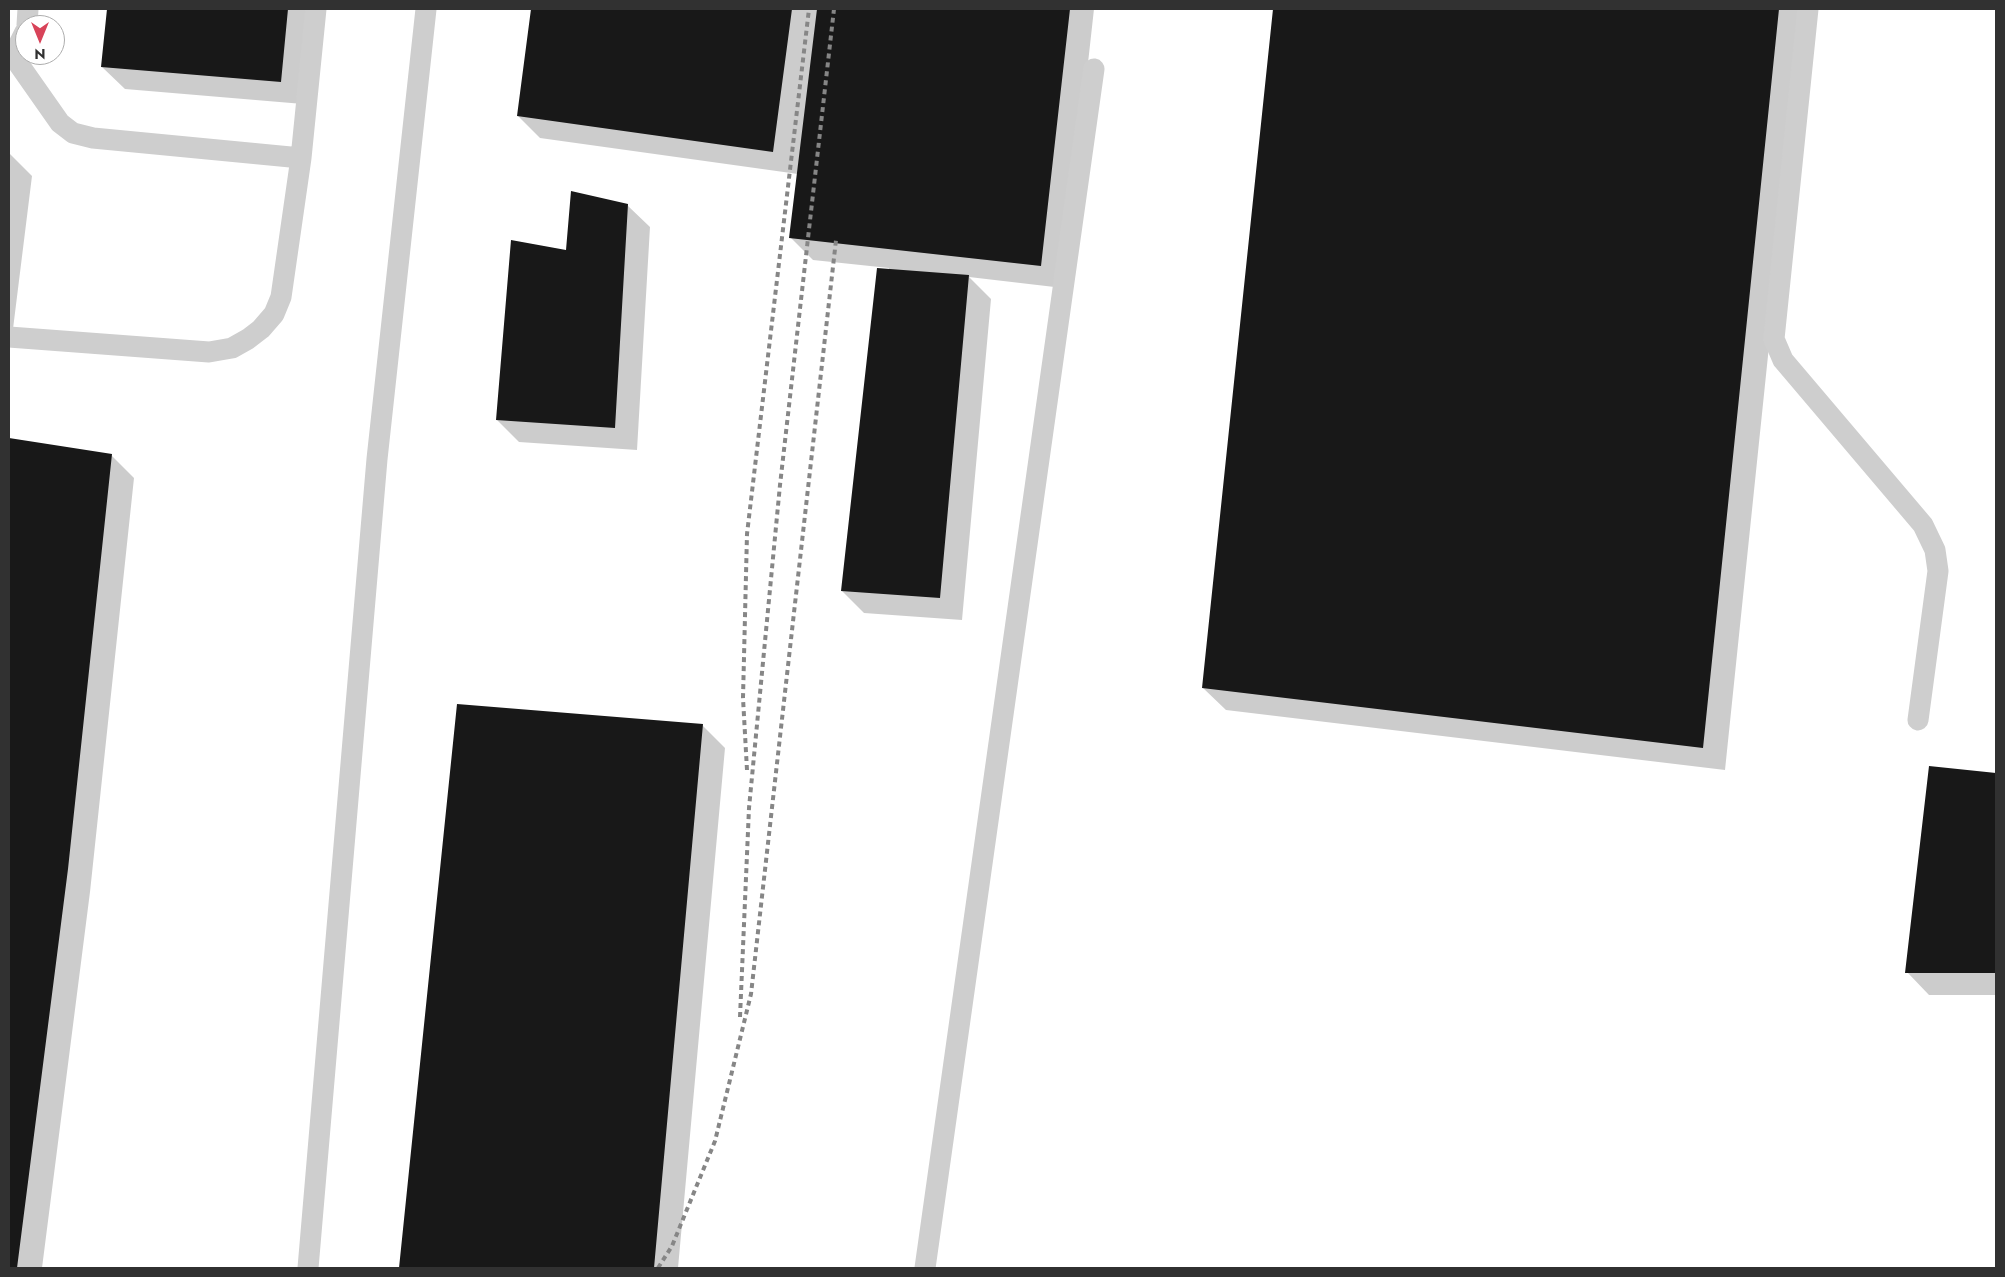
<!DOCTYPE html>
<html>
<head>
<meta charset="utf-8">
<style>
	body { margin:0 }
	#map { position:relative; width:2005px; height:1277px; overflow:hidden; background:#fff; font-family:Jost,sans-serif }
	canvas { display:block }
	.frame { position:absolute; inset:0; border:10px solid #313131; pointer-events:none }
	.north { position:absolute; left:15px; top:15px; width:50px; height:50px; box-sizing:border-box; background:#fff; border:1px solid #adadad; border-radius:50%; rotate:180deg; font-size:14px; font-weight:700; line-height:20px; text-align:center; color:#313131 }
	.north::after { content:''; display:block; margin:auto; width:18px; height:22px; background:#d84359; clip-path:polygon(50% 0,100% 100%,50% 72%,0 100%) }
</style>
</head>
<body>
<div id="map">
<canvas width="2005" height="1277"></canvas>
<div class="frame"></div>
<div class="north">N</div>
</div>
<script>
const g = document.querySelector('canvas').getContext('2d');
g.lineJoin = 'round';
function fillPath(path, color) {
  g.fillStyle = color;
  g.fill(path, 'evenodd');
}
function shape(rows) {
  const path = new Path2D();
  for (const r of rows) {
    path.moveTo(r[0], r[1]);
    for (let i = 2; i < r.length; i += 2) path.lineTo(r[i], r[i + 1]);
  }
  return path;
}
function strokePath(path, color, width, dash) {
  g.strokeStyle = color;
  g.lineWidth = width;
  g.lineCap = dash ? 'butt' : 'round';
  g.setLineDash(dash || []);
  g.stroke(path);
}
const shadow = shape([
	[108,9,313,9,303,104,125,89,102,67],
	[532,9,1094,9,1063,288,969,277,991,299,962,620,864,613,842,591,889,268,813,260,790,237,798,174,540,138,518,116],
	[1275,9,1804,9,1725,770,1226,710,1203,688],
	[9,153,32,176,12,337,9,336],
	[627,205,650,227,637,450,519,442,497,420,567,251],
	[9,440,111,455,134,478,90,892,42,1268,9,1268],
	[458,705,702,725,725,748,678,1268,401,1268],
	[1930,767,1996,775,1996,995,1929,995,1907,972]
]);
const building = shape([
	[107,9,288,9,281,82,101,67],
	[531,9,792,9,773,152,517,116],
	[817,9,1070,9,1041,266,789,238],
	[1273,9,1779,9,1703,748,1202,688],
	[571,191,628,204,615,428,496,420,511,240,566,250],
	[877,268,969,275,940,598,841,591],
	[9,438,112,454,68,869,17,1268,9,1268],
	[457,704,703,724,654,1268,399,1268],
	[1929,766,1996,773,1996,973,1905,973]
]);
const lane = shape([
	[1808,9,1774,339,1783,360,1923,525,1935,550,1938,571,1918,720],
	[27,25,28,9],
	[9,53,13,56,60,123,73,133,93,138,301,158],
	[13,56,25,32],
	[9,337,209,352,232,348,248,339,261,329,274,314,281,297,301,158,316,9],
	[308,1268,377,459,426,9],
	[925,1268,1094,69]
]);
const rail = shape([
	[747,770,743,698,747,534,809,9],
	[740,1017,749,808,780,485,834,9],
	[658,1268,672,1246,715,1141,751,994,836,240]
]);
fillPath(shadow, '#0003');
fillPath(building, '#181818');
strokePath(lane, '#cecece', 21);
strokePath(rail, '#868686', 4, [5, 4]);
</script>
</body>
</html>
